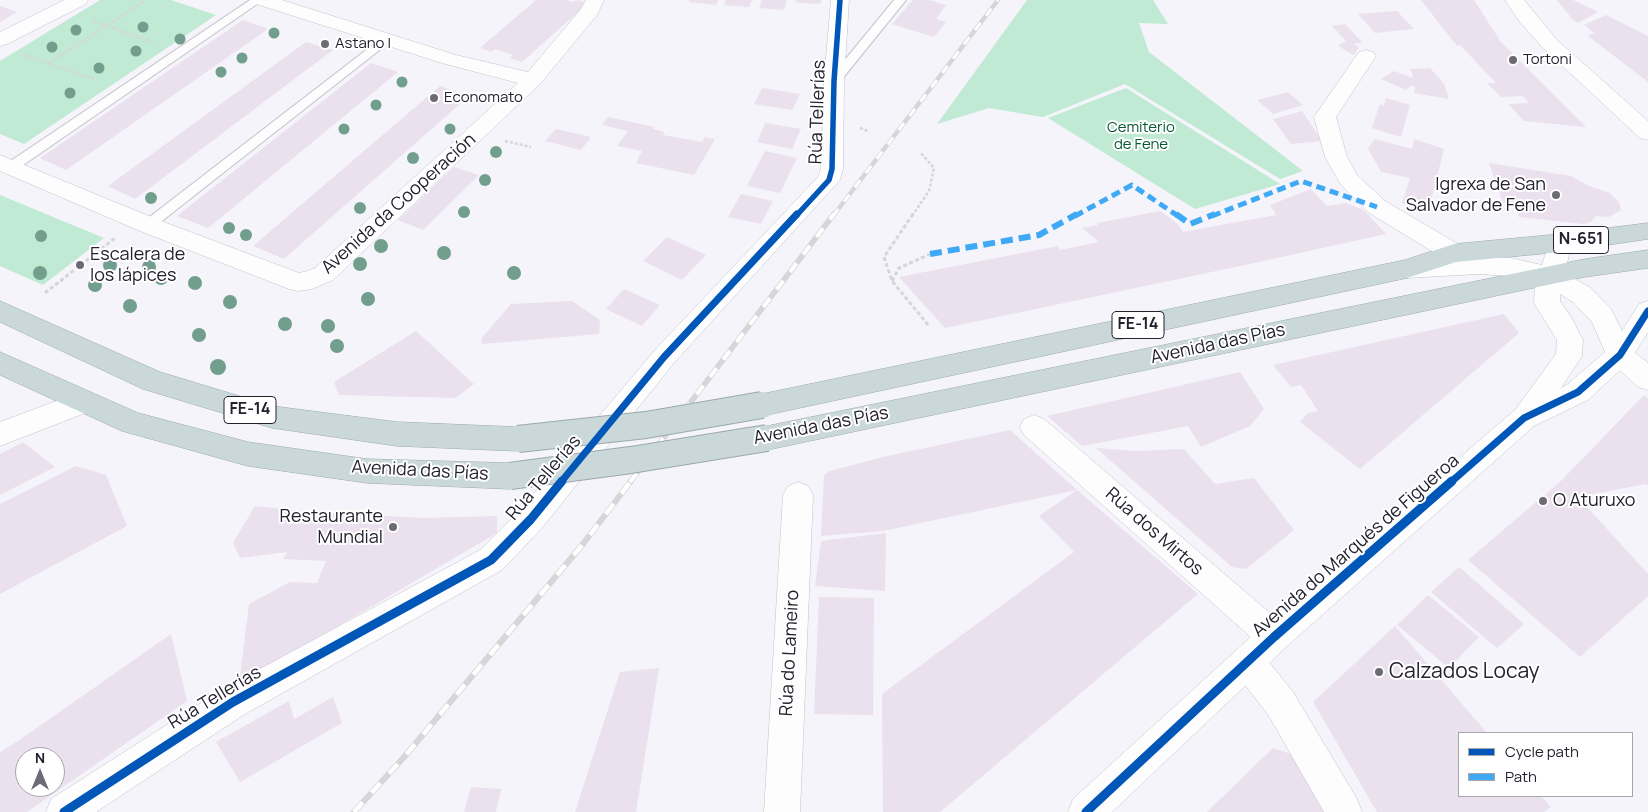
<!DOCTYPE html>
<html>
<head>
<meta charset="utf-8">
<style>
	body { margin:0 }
	#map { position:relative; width:1648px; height:812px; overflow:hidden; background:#f4f4fa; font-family:Manrope,sans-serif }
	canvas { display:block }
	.legend { position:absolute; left:1458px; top:732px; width:175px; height:65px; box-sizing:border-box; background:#fff; border:1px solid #a7a6ab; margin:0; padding:6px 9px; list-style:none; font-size:15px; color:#23212d }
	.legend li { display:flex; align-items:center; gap:10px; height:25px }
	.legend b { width:25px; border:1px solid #a7a6ab }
	.north { position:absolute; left:15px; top:747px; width:50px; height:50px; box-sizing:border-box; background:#fff; border:1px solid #a7a6ab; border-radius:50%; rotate:0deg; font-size:14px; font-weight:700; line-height:20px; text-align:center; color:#23212d }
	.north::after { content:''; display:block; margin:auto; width:18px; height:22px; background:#6c6b75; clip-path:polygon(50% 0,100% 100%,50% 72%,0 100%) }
</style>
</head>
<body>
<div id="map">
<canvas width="1648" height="812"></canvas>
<ul class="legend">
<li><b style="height:6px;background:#0057b8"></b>Cycle path</li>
<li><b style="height:6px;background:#3fa9f5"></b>Path</li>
</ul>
<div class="north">N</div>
</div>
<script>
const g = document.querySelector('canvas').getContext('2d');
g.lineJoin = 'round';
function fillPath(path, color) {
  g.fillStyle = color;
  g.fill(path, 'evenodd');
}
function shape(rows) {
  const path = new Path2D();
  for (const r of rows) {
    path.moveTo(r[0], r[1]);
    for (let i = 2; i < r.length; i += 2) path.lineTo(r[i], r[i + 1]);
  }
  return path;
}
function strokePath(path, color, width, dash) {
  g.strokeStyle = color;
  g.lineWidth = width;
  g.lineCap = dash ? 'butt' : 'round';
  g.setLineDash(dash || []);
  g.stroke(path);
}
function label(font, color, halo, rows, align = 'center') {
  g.font = font + ' Manrope,sans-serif';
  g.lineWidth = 4;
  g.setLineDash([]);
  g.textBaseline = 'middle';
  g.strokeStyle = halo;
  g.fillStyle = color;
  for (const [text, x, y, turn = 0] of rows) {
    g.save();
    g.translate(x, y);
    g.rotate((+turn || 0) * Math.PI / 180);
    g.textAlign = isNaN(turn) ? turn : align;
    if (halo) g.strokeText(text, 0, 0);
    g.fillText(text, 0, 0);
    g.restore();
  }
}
const green = shape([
	[100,0,171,0,216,15,24,144,0,134,0,61],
	[1027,0,1153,0,1168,24,1139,23,1149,52,1303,171,1280,179,1125,84,1043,117,989,108,937,124],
	[1126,88,1280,184,1195,209,1048,118],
	[0,195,104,238,43,285,0,266]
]);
const building = shape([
	[536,0,566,0,573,2,578,0,588,3,522,62,509,58,513,55,495,49,491,52,480,48],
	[689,0,718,0,716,5,689,2],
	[726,0,752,0,749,7,724,5],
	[762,0,787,0,784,10,759,8],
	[796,0,821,0,821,3,814,4,795,2],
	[913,0,929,0,946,5,936,19,946,22,934,37,892,24],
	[1421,0,1474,0,1501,42,1586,127,1524,121,1508,104,1529,103,1523,96,1501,97,1487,83,1496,83,1460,45,1457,46],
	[1557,0,1573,0,1598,12,1578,23,1572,19],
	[0,6,17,12,0,22],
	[1397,11,1414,29,1375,33,1358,14],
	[1606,15,1648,36,1648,82,1588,36,1594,33,1584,25],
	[243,20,268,29,66,170,40,158],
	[1345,24,1362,42,1353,44,1359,47,1354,55,1338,46,1346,41,1332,26],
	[306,42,333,50,135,199,108,186],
	[371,63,398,72,208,228,177,216],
	[1430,68,1444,84,1449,99,1414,93,1415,87,1411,85,1406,90,1381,79,1394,71,1413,78,1411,69],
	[440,86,469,96,284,259,253,246],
	[762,88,800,94,792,110,754,104],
	[1288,92,1303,105,1273,114,1257,100],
	[1386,98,1410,105,1401,137,1372,128,1380,104,1384,106],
	[1302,111,1322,141,1291,144,1273,119],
	[608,117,654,127,653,129,664,132,663,135,702,142,705,137,715,139,694,175,636,163,642,151,617,146,628,131,602,125],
	[765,123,801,129,792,149,757,142],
	[556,129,591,137,581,150,545,141],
	[1375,139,1412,149,1414,139,1444,149,1428,212,1402,203,1410,178,1381,172,1368,148],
	[765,151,797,158,780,193,747,186],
	[1489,163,1571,176,1589,186,1610,193,1619,202,1621,210,1609,217,1596,216,1591,222,1584,224,1519,217,1514,205,1503,203],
	[454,167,479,175,423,230,398,220],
	[1311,189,1327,206,1346,203,1364,210,1386,234,1245,265,945,328,899,277,1058,246,1060,250,1099,242,1082,228,1098,225,1097,223,1160,211,1178,224,1183,232,1276,215,1270,205],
	[741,194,773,201,761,224,728,217],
	[667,237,706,255,682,280,643,261],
	[624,289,660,305,642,326,606,309],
	[572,301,600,320,599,334,482,344,481,339,511,304],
	[1504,314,1519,333,1360,469,1300,422,1308,413,1318,411,1301,385,1291,387,1273,365],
	[416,331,474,384,456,398,339,395,334,382],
	[1240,372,1264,409,1250,426,1201,447,1188,426,1082,446,1047,416],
	[1644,395,1648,398,1648,486,1646,484,1578,497,1648,574,1648,596,1580,657,1468,560,1562,480],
	[1010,430,1077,490,1198,594,940,812,883,812,882,694,1074,552,1039,516,1077,490,883,531,821,536,824,475,830,471,883,457],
	[23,442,55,467,0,495,0,454],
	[1096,448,1134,451,1184,449,1215,484,1254,478,1294,530,1246,569,1232,567],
	[76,466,106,475,127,526,0,594,0,504],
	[255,506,308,512,423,518,497,516,497,533,239,684,249,604,290,582,317,583,326,561,283,559,287,552,240,558,233,543],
	[886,533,885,591,815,586,821,541],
	[1459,567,1524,624,1497,648,1431,592],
	[1428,595,1479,637,1449,668,1397,625],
	[819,597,874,598,873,715,814,714],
	[1395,626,1487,733,1459,733,1459,796,1541,796,1551,807,1544,812,1377,812,1313,702],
	[171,634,187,701,27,812,0,812,0,752,21,739],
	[25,757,55,757,55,787,25,787],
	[659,668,636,812,575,812,620,672],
	[333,697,342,723,240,782,216,742,289,701,294,719],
	[1273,748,1291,754,1324,812,1207,812],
	[471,787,501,789,496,812,464,812]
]);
const pathFar1 = shape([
	[93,21,155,43],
	[25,55,97,80],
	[49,63,146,0],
	[860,128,868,131],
	[505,141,531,147],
	[912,216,929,191,934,168,920,152]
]);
const path = shape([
	[913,214,884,257,892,281,929,326],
	[892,281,899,268,930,254],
	[45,293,115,238]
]);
const lane = shape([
	[250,0,263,0,16,170,6,170,4,167,6,164,250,0],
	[894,0,906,0,838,84,830,84,828,81,830,78,894,0],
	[387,35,391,37,393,39,391,41,153,228,143,228,141,225,143,222,383,37,387,35]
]);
const street = shape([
	[64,0,88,0,86,4,7,44,0,46,0,32,64,0],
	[254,0,282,0,456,55,528,72,581,9,586,0,604,0,597,15,540,84,333,280,312,289,298,291,289,289,140,231,0,171,0,155,156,219,299,273,307,271,315,268,518,83,442,63,256,4,254,0],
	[1366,50,1373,52,1376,56,1336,117,1347,157,1357,175,1385,201,1463,247,1466,253,1463,259,1454,262,1445,259,1369,213,1341,185,1325,157,1314,117,1359,52,1366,50],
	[1620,345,1629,348,1648,363,1648,390,1638,387,1611,362,1607,355,1611,348,1620,345],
	[1034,415,1044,419,1285,626,1290,637,1285,648,1274,653,1263,648,1024,435,1020,427,1024,419,1034,415],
	[798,482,808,486,813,495,800,812,764,812,783,495,788,486,798,482],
	[1248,646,1260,651,1293,692,1357,799,1362,812,1324,812,1269,716,1236,673,1232,662,1236,651,1248,646]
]);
const secondary = shape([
	[831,0,849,0,844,81,843,169,840,180,673,364,542,528,502,570,245,714,96,812,46,812,51,799,221,690,480,550,520,510,655,350,818,177,821,169,824,81,831,0],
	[1505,0,1524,0,1557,40,1648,121,1648,140,1640,138,1543,48,1519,21,1505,0],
	[1560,234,1569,237,1572,243,1567,263,1562,272,1591,288,1611,309,1622,331,1639,304,1648,301,1648,332,1629,362,1588,400,1534,426,1285,648,1112,812,1068,812,1073,799,1263,626,1515,410,1556,354,1557,340,1534,303,1535,281,1511,276,1478,274,1407,278,1398,275,1395,269,1398,263,1407,260,1478,256,1511,258,1542,265,1551,237,1560,234],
	[1560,294,1573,302,1592,322,1605,352,1568,384,1561,388,1582,356,1583,340,1571,317,1560,301,1560,294],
	[83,391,93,394,97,402,93,410,0,446,0,422,83,391]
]);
const highway = shape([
	[1648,223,1648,239,1560,252,1456,262,1407,278,762,416,752,413,748,405,752,397,762,394,1405,260,1454,244,1560,234,1648,223],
	[1648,250,1648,268,1585,277,767,450,757,446,753,438,757,430,767,426,1585,259,1648,250],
	[0,301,160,372,272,406,397,422,518,427,528,431,532,439,528,447,518,451,397,446,272,428,143,389,0,322,0,301],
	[0,352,138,413,248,442,367,459,510,463,520,467,524,476,520,485,510,489,367,483,248,466,122,431,0,375,0,352]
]);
const railFar2 = shape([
	[833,216,998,0]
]);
const railFar1 = shape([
	[630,482,834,214]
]);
const rail = shape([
	[354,812,405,756,583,544,631,481]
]);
const highwayBridge = shape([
	[518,439,646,425,762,405],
	[510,476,631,460,767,438]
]);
const quietFar1 = shape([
	[1075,216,1132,185,1178,216],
	[1212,216,1301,181,1377,207]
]);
const quiet = shape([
	[1176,214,1190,224,1215,214],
	[930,254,1039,235,1077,214]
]);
const cyclewayFar2 = shape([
	[796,216,829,180,832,169,834,81,840,0]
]);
const cyclewayFar1 = shape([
	[561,482,664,357,797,214],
	[1451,482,1524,418,1578,392,1620,355,1648,311]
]);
const cycleway = shape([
	[64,812,233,702,491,560,531,519,562,481],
	[1086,812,1274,637,1452,481]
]);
const trees = [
	[143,27,5.5],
	[76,30,5.5],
	[274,33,5.5],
	[180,39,5.5],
	[52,47,5.5],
	[136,51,5.5],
	[242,58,5.5],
	[99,68,5.5],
	[221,72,5.5],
	[402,82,5.5],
	[70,93,5.5],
	[376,105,5.5],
	[344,129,5.5],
	[450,129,5.5],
	[496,152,6],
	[413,158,6],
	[485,180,6],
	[151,198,6],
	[360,208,6],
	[464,212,6],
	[229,228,6],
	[246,235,6],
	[41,236,6],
	[381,246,7],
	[444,253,7],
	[360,264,7],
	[110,265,7],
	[149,267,7],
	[40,273,7],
	[514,273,7],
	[161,278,7],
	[195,283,7],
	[95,285,7],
	[368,299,7],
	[230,302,7],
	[130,306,7],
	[285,324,7],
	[328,326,7],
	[199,335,7],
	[337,346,7],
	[218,367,8]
];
const markers = [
	[325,44,5,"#6c6b75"],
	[1513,60,5,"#6c6b75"],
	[434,98,5,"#6c6b75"],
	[1556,195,5,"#6c6b75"],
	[80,265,5,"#6c6b75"],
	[1543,501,5,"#6c6b75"],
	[393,527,5,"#6c6b75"],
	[1379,672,5,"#6c6b75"]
];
const farPoinames = [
	["Astano I",335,44],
	["Tortoni",1523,60],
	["Economato",444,98]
];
const farParknames = [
	["Cemiterio",1141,128],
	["de Fene",1141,145]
];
const shields = [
	[1581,240,55],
	[1138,325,52],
	[250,410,52]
];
const shieldNames = [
	["N-651",1581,240],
	["FE-14",1138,325],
	["FE-14",250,410]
];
const streetNames = [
	["Rúa Tellerías",818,112,-88],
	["Avenida da Cooperación",399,204,-42],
	["Avenida das Pías",1218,344,-12],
	["Avenida das Pías",821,426,-11],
	["Avenida das Pías",420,471,3],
	["Rúa Tellerías",544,478,-50],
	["Rúa dos Mirtos",1154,532,41],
	["Avenida do Marqués de Figueroa",1356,546,-41],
	["Rúa do Lameiro",790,653,-87],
	["Rúa Tellerías",215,698,-31]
];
const poiNames = [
	["Igrexa de San",1546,185],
	["Salvador de Fene",1546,206],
	["Escalera de",90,255,"left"],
	["los lápices",90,276,"left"],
	["O Aturuxo",1553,501,"left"],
	["Restaurante",383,517],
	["Mundial",383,538]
];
const nearPoinames = [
	["Calzados Locay",1389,672]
];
fillPath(green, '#c0ead4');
fillPath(building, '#ebe0ee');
strokePath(lane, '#c3c1ca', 2);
strokePath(street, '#c3c1ca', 1);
strokePath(secondary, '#c3c1ca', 1);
strokePath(highway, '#9ba9ae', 1);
strokePath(pathFar1, '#d6d6d8', 2.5, [3, 2]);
strokePath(path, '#d6d6d8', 3, [4, 2.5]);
fillPath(lane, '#fdfdfe');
fillPath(street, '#fdfdfe');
fillPath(secondary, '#fdfdfe');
fillPath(highway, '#cad8da');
strokePath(railFar2, '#d6d6d8', 4.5);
strokePath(railFar1, '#d6d6d8', 5.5);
strokePath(rail, '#d6d6d8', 6);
strokePath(railFar2, '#fff', 3, [9]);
strokePath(railFar1, '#fff', 4, [11]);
strokePath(rail, '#fff', 4.5, [13]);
strokePath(highwayBridge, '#9ba9ae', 28, []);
strokePath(highwayBridge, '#cad8da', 26);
strokePath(quietFar1, '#3fa9f5', 5, [9, 5]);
strokePath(quiet, '#3fa9f5', 6, [12, 6]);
strokePath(cyclewayFar2, '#0057b8', 5.5);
strokePath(cyclewayFar1, '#0057b8', 7);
strokePath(cycleway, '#0057b8', 9);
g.fillStyle = '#729e8e';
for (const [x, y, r] of trees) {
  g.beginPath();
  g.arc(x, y, r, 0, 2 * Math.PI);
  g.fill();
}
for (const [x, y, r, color] of markers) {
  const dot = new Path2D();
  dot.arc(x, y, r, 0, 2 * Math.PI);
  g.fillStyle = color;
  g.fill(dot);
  strokePath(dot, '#fff', 2);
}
label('15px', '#23212d', '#fff', farPoinames, 'left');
label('15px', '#075836', '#fff', farParknames);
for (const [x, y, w] of shields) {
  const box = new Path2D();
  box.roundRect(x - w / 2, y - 13.5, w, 27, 4);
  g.fillStyle = '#fff';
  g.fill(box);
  strokePath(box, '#23212d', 1);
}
label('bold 16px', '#23212d', null, shieldNames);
label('18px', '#23212d', '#fff', streetNames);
label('18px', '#23212d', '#fff', poiNames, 'right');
label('21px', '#23212d', '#fff', nearPoinames, 'left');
</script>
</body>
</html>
